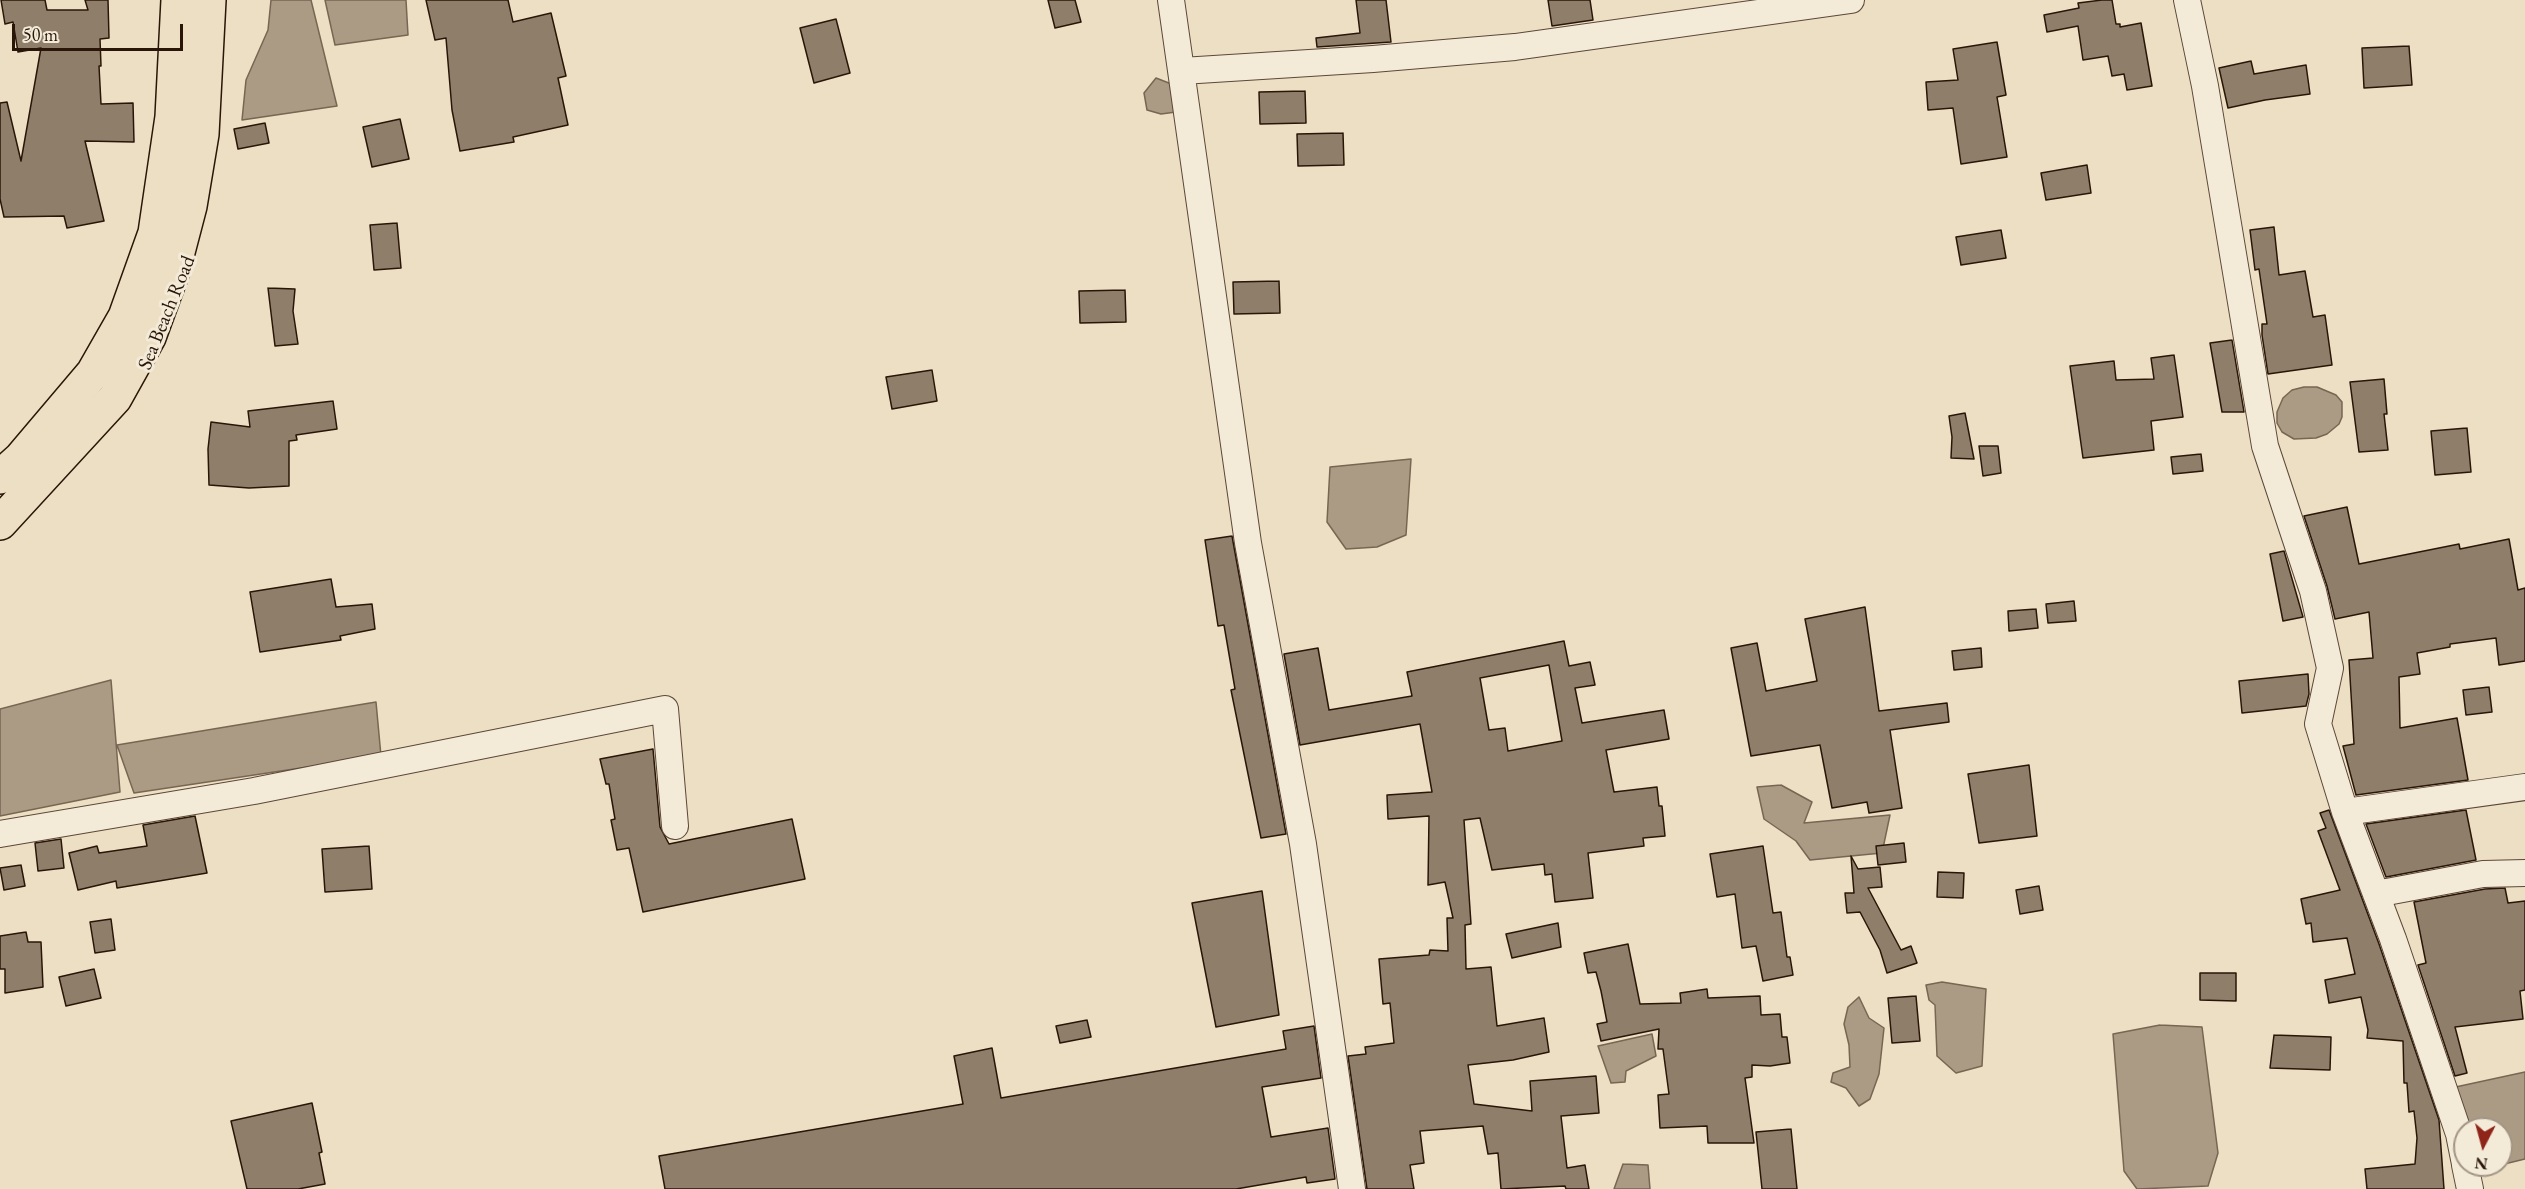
<!DOCTYPE html>
<html>
<head>
<meta charset="utf-8">
<style>
	body { margin:0 }
	#map { position:relative; width:2525px; height:1189px; overflow:hidden; background:#eddfc3; font-family:"EB Garamond",serif }
	canvas { display:block }
	.north { position:absolute; left:2453px; top:1117px; width:60px; height:60px; box-sizing:border-box; background:#f3ead8; border:2px solid #a39585; border-radius:50%; rotate:186deg; font-size:16px; font-weight:700; line-height:24px; text-align:center; color:#2a1609 }
	.north::after { content:''; display:block; margin:auto; width:21px; height:27px; background:#8f2418; clip-path:polygon(50% 0,100% 100%,50% 72%,0 100%) }
	.scale { position:absolute; left:12px; top:24px; width:171px; height:27px; box-sizing:border-box; border:3px solid #2a1609; border-top:0; padding-left:8px; font-size:18px; line-height:21px; white-space:nowrap; color:#2a1609; -webkit-text-stroke:4px #f3ead8; paint-order:stroke }
</style>
</head>
<body>
<div id="map">
<canvas width="2525" height="1189"></canvas>
<div class="north">N</div>
<div class="scale">50 m</div>
</div>
<script>
const g = document.querySelector('canvas').getContext('2d');
g.lineJoin = 'round';
function fillPath(path, color) {
  g.fillStyle = color;
  g.fill(path, 'evenodd');
}
function shape(rows) {
  const path = new Path2D();
  for (const r of rows) {
    path.moveTo(r[0], r[1]);
    for (let i = 2; i < r.length; i += 2) path.lineTo(r[i], r[i + 1]);
  }
  return path;
}
function strokePath(path, color, width, dash) {
  g.strokeStyle = color;
  g.lineWidth = width;
  g.lineCap = dash ? 'butt' : 'round';
  g.setLineDash(dash || []);
  g.stroke(path);
}
function label(font, color, halo, rows, align = 'center') {
  g.font = font + ' "EB Garamond",serif';
  g.lineWidth = 6;
  g.setLineDash([]);
  g.textBaseline = 'middle';
  g.strokeStyle = halo;
  g.fillStyle = color;
  for (const [text, x, y, turn = 0] of rows) {
    g.save();
    g.translate(x, y);
    g.rotate((+turn || 0) * Math.PI / 180);
    g.textAlign = isNaN(turn) ? turn : align;
    if (halo) g.strokeText(text, 0, 0);
    g.fillText(text, 0, 0);
    g.restore();
  }
}
const water = shape([
	[271,0,311,0,337,106,242,120,246,80,268,30,271,0],
	[325,0,406,0,408,35,335,45,325,0],
	[1156,78,1174,85,1176,112,1161,114,1147,110,1144,93,1156,78],
	[2304,387,2317,387,2336,395,2342,402,2342,417,2339,424,2327,434,2316,438,2294,439,2282,432,2277,423,2277,412,2283,398,2292,390,2304,387],
	[1411,459,1406,535,1377,547,1346,549,1327,522,1330,467,1411,459],
	[111,680,120,792,0,816,0,709,111,680],
	[376,702,381,756,134,793,117,745,376,702],
	[1781,785,1812,802,1804,823,1890,815,1882,853,1810,860,1796,841,1764,819,1757,787,1781,785],
	[1942,982,1986,989,1982,1066,1956,1073,1937,1056,1935,1005,1929,1000,1926,985,1942,982],
	[1859,997,1869,1018,1884,1028,1879,1074,1870,1099,1859,1106,1846,1088,1831,1082,1833,1073,1850,1067,1849,1045,1844,1024,1848,1007,1859,997],
	[2160,1025,2202,1027,2218,1153,2208,1186,2137,1189,2124,1171,2113,1034,2160,1025],
	[1652,1034,1656,1056,1626,1071,1625,1082,1611,1083,1598,1046,1652,1034],
	[2525,1072,2525,1159,2480,1170,2478,1165,2501,1165,2501,1129,2466,1129,2451,1088,2525,1072],
	[1623,1164,1648,1165,1650,1189,1614,1189,1623,1164]
]);
const building = shape([
	[1,0,45,0,47,10,88,10,85,0,108,0,109,38,100,39,101,66,99,66,101,104,133,103,134,142,85,141,104,221,67,228,64,216,4,217,0,199,0,103,7,102,21,161,41,48,18,52,13,22,5,24,1,0],
	[426,0,508,0,513,22,551,13,566,76,558,78,568,125,513,137,514,142,460,151,452,110,446,38,435,40,426,0],
	[1048,0,1075,0,1081,22,1055,28,1048,0],
	[1356,0,1386,0,1391,42,1317,47,1316,38,1360,33,1356,0],
	[1548,0,1590,0,1593,20,1552,26,1548,0],
	[2102,0,2112,0,2116,24,2120,24,2120,27,2141,23,2152,86,2127,90,2124,74,2112,76,2108,56,2083,60,2078,26,2047,32,2044,15,2079,8,2078,3,2102,0],
	[836,19,850,73,814,83,800,28,836,19],
	[1997,42,2006,95,1997,97,2007,157,1961,164,1953,108,1928,110,1926,82,1958,80,1953,49,1997,42],
	[2409,46,2412,85,2364,88,2362,48,2409,46],
	[2251,61,2254,74,2306,65,2310,94,2265,100,2228,108,2219,68,2251,61],
	[1305,91,1306,123,1260,124,1259,92,1305,91],
	[400,119,409,159,372,167,363,127,400,119],
	[265,123,269,143,238,149,234,129,265,123],
	[1343,133,1344,165,1298,166,1297,134,1343,133],
	[2087,165,2091,193,2046,200,2041,173,2087,165],
	[397,223,401,268,374,270,370,225,397,223],
	[2274,227,2279,275,2305,271,2313,317,2325,315,2332,365,2268,374,2262,335,2262,324,2267,324,2259,269,2255,270,2250,230,2274,227],
	[2001,230,2006,258,1961,265,1956,237,2001,230],
	[1279,281,1280,313,1234,314,1233,282,1279,281],
	[268,288,295,289,293,311,298,344,275,346,268,288],
	[1125,290,1126,322,1080,323,1079,291,1125,290],
	[2232,340,2244,412,2222,412,2210,343,2232,340],
	[2174,355,2183,417,2151,421,2154,450,2083,458,2070,366,2114,361,2116,380,2154,379,2151,358,2174,355],
	[932,370,937,401,892,409,886,377,932,370],
	[2384,379,2387,414,2384,414,2388,450,2359,452,2350,382,2384,379],
	[333,401,337,429,296,435,297,440,289,441,289,486,249,488,209,485,208,449,211,422,250,427,248,411,333,401],
	[1965,413,1974,459,1951,458,1952,437,1949,416,1965,413],
	[2467,428,2471,472,2435,475,2431,431,2467,428],
	[1979,446,1998,446,2001,473,1983,476,1979,446],
	[2201,454,2203,471,2173,474,2171,457,2201,454],
	[2347,507,2359,564,2459,544,2460,549,2509,539,2518,590,2525,588,2525,661,2499,665,2496,638,2450,644,2450,647,2417,653,2420,674,2399,677,2400,728,2457,718,2468,780,2356,795,2343,746,2354,744,2349,660,2373,658,2369,612,2335,619,2327,586,2304,516,2347,507],
	[1232,536,1286,834,1261,838,1231,690,1235,689,1224,625,1218,626,1205,540,1232,536],
	[2284,551,2303,617,2283,621,2270,554,2284,551],
	[331,579,336,607,372,604,375,629,340,636,341,640,260,652,250,592,331,579],
	[2074,601,2076,621,2048,623,2046,604,2074,601],
	[1865,607,1879,711,1947,703,1949,722,1890,730,1902,808,1869,813,1867,802,1832,808,1820,745,1751,756,1731,648,1757,643,1766,691,1817,681,1805,619,1865,607],
	[2036,609,2038,628,2009,631,2008,611,2036,609],
	[1564,641,1569,666,1590,662,1595,685,1575,688,1582,723,1664,710,1669,739,1606,750,1614,792,1657,787,1659,806,1662,806,1665,836,1643,838,1644,846,1588,853,1593,898,1555,902,1552,874,1545,875,1544,864,1492,870,1480,818,1464,820,1471,924,1465,925,1466,969,1491,967,1497,1026,1544,1018,1549,1052,1513,1060,1468,1065,1474,1104,1532,1111,1530,1081,1596,1076,1599,1113,1561,1116,1567,1168,1585,1165,1589,1189,1566,1189,1565,1186,1501,1189,1498,1153,1488,1154,1483,1126,1420,1131,1424,1163,1410,1165,1414,1189,1367,1189,1348,1056,1366,1054,1365,1047,1394,1043,1390,1003,1383,1004,1379,959,1429,955,1430,950,1448,951,1447,918,1453,918,1445,882,1428,885,1429,816,1388,819,1387,795,1432,792,1420,724,1300,745,1284,654,1318,648,1329,710,1412,696,1407,672,1564,641],
	[1549,665,1562,741,1508,751,1505,728,1489,730,1480,678,1549,665],
	[1981,648,1982,667,1954,670,1952,651,1981,648],
	[2308,674,2309,694,2306,706,2242,713,2239,681,2308,674],
	[2489,687,2492,712,2466,715,2463,690,2489,687],
	[653,749,660,827,669,844,792,819,805,879,643,912,629,848,617,850,611,820,615,819,609,784,606,784,600,759,653,749],
	[2029,765,2037,836,1979,843,1968,774,2029,765],
	[2329,810,2379,944,2439,1120,2444,1189,2367,1189,2365,1169,2415,1164,2417,1138,2414,1111,2409,1112,2407,1083,2404,1083,2403,1041,2367,1038,2368,1030,2361,997,2329,1003,2325,980,2355,974,2347,938,2313,942,2311,923,2306,924,2301,899,2340,890,2318,831,2326,828,2320,813,2329,810],
	[2466,810,2476,860,2386,877,2366,824,2466,810],
	[195,816,207,873,117,888,116,881,78,890,69,853,97,846,99,853,147,846,143,825,195,816],
	[61,839,64,868,38,871,35,843,61,839],
	[1904,843,1906,862,1878,865,1876,846,1904,843],
	[369,846,372,889,325,892,322,849,369,846],
	[1763,846,1773,913,1781,912,1787,957,1790,957,1793,975,1763,981,1756,946,1742,948,1735,894,1717,897,1710,854,1763,846],
	[1851,856,1858,869,1880,867,1882,887,1868,888,1901,950,1911,946,1917,963,1887,973,1880,950,1860,912,1847,913,1845,893,1854,893,1851,856],
	[21,865,25,886,4,890,0,868,21,865],
	[1938,872,1964,873,1963,898,1937,897,1938,872],
	[2039,886,2043,910,2020,914,2016,890,2039,886],
	[2505,888,2508,903,2525,901,2525,990,2520,991,2523,1019,2455,1027,2467,1073,2455,1076,2418,965,2426,963,2414,902,2485,889,2505,888],
	[1262,891,1279,1015,1216,1027,1192,903,1262,891],
	[111,919,115,950,95,953,90,922,111,919],
	[1558,923,1561,947,1512,958,1506,934,1558,923],
	[26,932,28,942,41,942,43,987,5,993,5,969,0,969,0,936,26,932],
	[1628,944,1640,1004,1681,1003,1680,993,1707,989,1708,998,1760,996,1761,1015,1780,1014,1782,1037,1787,1037,1790,1063,1770,1066,1752,1065,1752,1077,1745,1078,1754,1143,1708,1143,1707,1126,1660,1128,1658,1095,1669,1094,1663,1049,1658,1049,1659,1029,1601,1041,1597,1024,1607,1022,1601,991,1596,972,1588,973,1584,953,1628,944],
	[94,969,101,998,66,1006,59,977,94,969],
	[2200,973,2236,973,2236,1001,2200,1000,2200,973],
	[1916,996,1920,1041,1892,1043,1888,998,1916,996],
	[1087,1020,1091,1037,1060,1043,1056,1026,1087,1020],
	[1314,1026,1321,1078,1262,1087,1271,1137,1328,1128,1335,1179,1307,1183,1306,1177,1236,1189,665,1189,659,1156,963,1104,954,1056,992,1048,1001,1098,1286,1049,1283,1031,1314,1026],
	[2274,1035,2331,1037,2330,1070,2270,1068,2274,1035],
	[312,1103,322,1152,319,1153,325,1184,298,1189,247,1189,231,1121,312,1103],
	[1791,1129,1797,1189,1762,1189,1756,1132,1791,1129]
]);
const street = shape([
	[1171,0,1248,543,1303,844,1352,1189],
	[2187,0,2205,86,2265,446,2313,591,2330,668,2318,724,2345,812,2393,939,2459,1134,2465,1164],
	[1182,71,1373,59,1515,47,1851,0],
	[2345,812,2525,787],
	[0,834,254,791,665,709,675,826],
	[2376,894,2483,874,2525,873],
	[2465,1165,2470,1189]
]);
const primary = shape([
	[0,477,21,458,93,373,125,317,155,233,172,117,178,0]
]);
const highway = shape([
	[0,523,115,398,149,337,173,271,190,206,202,134,209,0]
]);
const streetNames = [
	["Sea Beach Road",167,313,-68]
];
fillPath(water, '#ab9b84');
strokePath(water, '#776653', 1.5);
fillPath(building, '#8f7f6a');
strokePath(building, '#2a1609', 1.5);
strokePath(street, '#5b4838', 28);
strokePath(primary, '#2a1609', 36);
strokePath(highway, '#2a1609', 36);
strokePath(street, '#f3ead8', 26);
strokePath(primary, '#eddfc3', 33);
strokePath(highway, '#eddfc3', 33);
label('20px', '#2a1609', '#f3ead8', streetNames);
</script>
</body>
</html>
